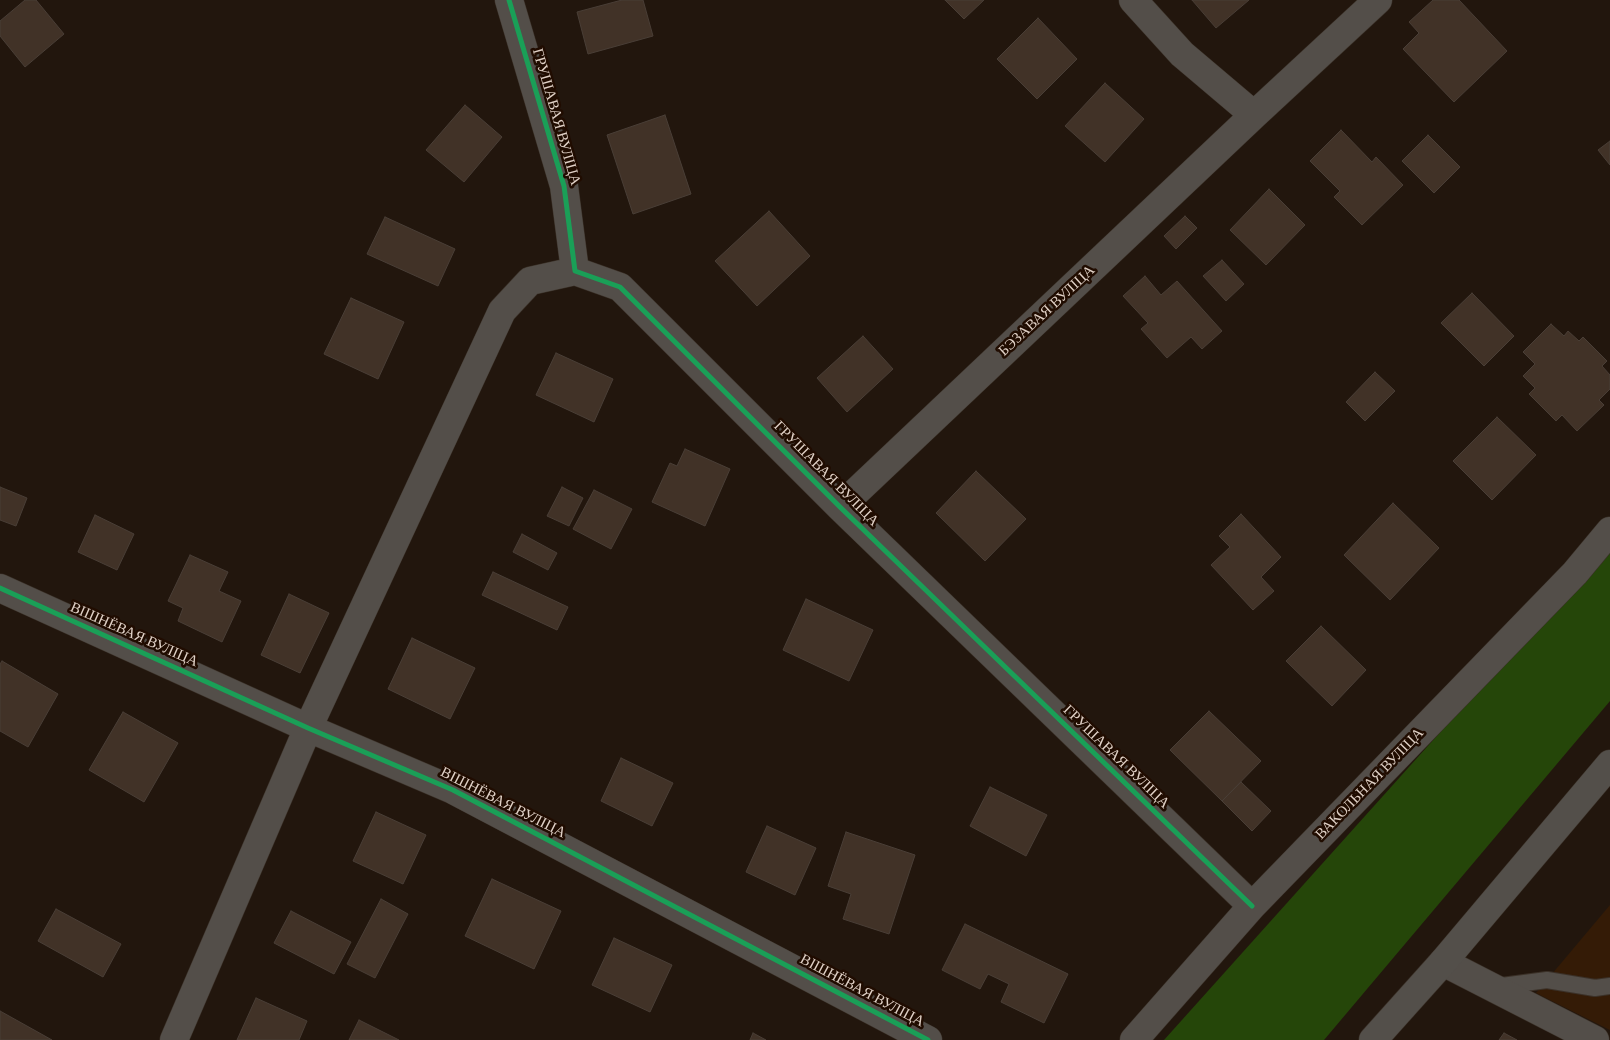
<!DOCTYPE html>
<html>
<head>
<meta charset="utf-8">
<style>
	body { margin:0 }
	canvas { display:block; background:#22160d }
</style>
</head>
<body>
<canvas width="1610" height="1040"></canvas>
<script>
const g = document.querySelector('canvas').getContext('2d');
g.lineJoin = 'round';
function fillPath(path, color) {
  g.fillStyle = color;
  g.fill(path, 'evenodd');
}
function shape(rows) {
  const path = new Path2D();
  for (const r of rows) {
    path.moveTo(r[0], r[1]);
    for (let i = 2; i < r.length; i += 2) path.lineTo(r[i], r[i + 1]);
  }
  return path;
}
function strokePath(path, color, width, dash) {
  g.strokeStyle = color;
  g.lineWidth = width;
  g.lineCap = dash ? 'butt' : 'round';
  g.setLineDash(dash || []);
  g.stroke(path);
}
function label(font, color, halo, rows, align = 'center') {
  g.font = font + ' "Times New Roman",serif';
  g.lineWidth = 5;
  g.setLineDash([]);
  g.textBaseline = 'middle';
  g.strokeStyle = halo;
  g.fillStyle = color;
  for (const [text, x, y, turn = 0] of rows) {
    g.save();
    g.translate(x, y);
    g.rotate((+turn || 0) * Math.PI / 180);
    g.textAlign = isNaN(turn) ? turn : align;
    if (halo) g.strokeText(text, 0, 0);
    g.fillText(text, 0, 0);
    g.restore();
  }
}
const built = shape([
	[1610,905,1610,1030,1536,993]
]);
const forest = shape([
	[1610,543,1610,701,1324,1040,1164,1040]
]);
const building = shape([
	[25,0,36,0,64,34,25,67,0,36,0,21,25,0],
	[622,0,643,0,653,36,588,54,577,12,622,0],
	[945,0,984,0,964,19,945,0],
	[1192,0,1249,0,1216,28,1192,0],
	[1433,0,1459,0,1507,51,1454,102,1403,49,1419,33,1409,22,1433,0],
	[1038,18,1077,59,1037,99,997,59,1038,18],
	[1105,83,1144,119,1105,162,1065,126,1105,83],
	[465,105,502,137,464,182,426,150,465,105],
	[665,115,691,194,633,214,607,135,665,115],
	[1341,130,1372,162,1376,157,1403,185,1362,225,1334,197,1340,191,1310,161,1341,130],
	[1428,135,1460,167,1434,193,1402,161,1428,135],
	[1610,141,1610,165,1598,150,1610,141],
	[1269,189,1305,225,1266,265,1230,230,1269,189],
	[769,211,810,256,757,306,715,261,769,211],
	[1185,216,1197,228,1176,249,1164,236,1185,216],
	[385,217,455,249,438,286,367,254,385,217],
	[1222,260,1244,284,1226,301,1203,276,1222,260],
	[1145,276,1161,295,1177,281,1222,331,1202,349,1191,337,1167,358,1141,329,1148,323,1123,296,1145,276],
	[1472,293,1514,336,1484,366,1441,323,1472,293],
	[351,298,404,322,378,379,324,354,351,298],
	[1551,324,1564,336,1568,331,1579,341,1583,337,1607,361,1602,366,1610,375,1610,389,1599,400,1604,405,1577,431,1562,415,1556,421,1529,394,1535,388,1523,376,1535,364,1523,352,1551,324],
	[863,336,893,369,847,412,817,378,863,336],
	[556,353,613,379,594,422,536,395,556,353],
	[1375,372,1395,391,1365,421,1346,402,1375,372],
	[1497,417,1536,455,1492,500,1453,461,1497,417],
	[685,449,730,469,705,526,652,502,670,463,677,466,685,449],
	[976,471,1026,519,985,561,936,513,976,471],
	[0,487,27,498,16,526,0,520,0,487],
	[562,487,583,498,569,526,547,516,562,487],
	[594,490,632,509,611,549,573,529,594,490],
	[1393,503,1439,548,1390,600,1344,555,1393,503],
	[1241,514,1281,557,1261,577,1274,591,1253,610,1211,565,1230,547,1219,536,1241,514],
	[95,515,134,534,117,570,78,552,95,515],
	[522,534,557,553,548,570,513,552,522,534],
	[190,555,228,572,219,591,241,601,222,642,178,621,183,608,168,601,190,555],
	[493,572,568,607,557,630,482,595,493,572],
	[289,594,329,613,300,673,261,655,289,594],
	[806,599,873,630,849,681,783,650,806,599],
	[1321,626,1366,670,1332,706,1286,661,1321,626],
	[412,638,475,668,450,719,388,689,412,638],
	[2,661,58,694,28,747,0,731,0,664,2,661],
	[1209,711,1261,761,1222,801,1170,750,1209,711],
	[123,712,178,743,144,802,89,770,123,712],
	[621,758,673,783,652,826,601,801,621,758],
	[1241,782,1271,811,1252,831,1222,801,1241,782],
	[990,787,1047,815,1026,856,970,826,990,787],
	[376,812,426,835,403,884,353,861,376,812],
	[767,826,816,848,795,895,746,872,767,826],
	[846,832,915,855,889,934,843,919,851,894,828,886,846,832],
	[492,879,561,911,534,969,465,936,492,879],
	[381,899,408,914,375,978,347,964,381,899],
	[56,909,121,944,103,977,38,941,56,909],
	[291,911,351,942,334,974,274,943,291,911],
	[965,924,1068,974,1044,1023,1001,1002,1009,984,988,974,980,989,942,970,965,924],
	[614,938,672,965,650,1012,592,985,614,938],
	[256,998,307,1021,299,1040,237,1040,256,998],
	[0,1011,52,1040,0,1040,0,1011],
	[359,1020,399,1040,349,1040,359,1020],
	[753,1033,766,1040,750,1040,753,1033],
	[1504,1033,1517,1040,1499,1040,1504,1033]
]);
const service = shape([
	[1494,987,1547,980,1595,988,1610,986]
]);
const minor = shape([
	[509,0,564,186,575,271,620,287,840,507,1252,906],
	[1133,0,1182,54,1254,115],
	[840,507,1254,115,1378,0],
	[0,588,308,728,453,790,928,1040],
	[1443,962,1595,1040],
	[174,1040,308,728,502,311,530,281,575,271],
	[1134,1040,1252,906,1575,573,1610,531]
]);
const secondary = shape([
	[1373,1040,1443,962,1610,764]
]);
const cycleway = shape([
	[509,0,564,186,575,271,620,287,840,507,1252,906],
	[0,588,308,728,453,790,928,1040]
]);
const streetNames = [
	["ГРУШАВАЯ ВУЛІЦА",556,117,74],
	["БЭЗАВАЯ ВУЛІЦА",1047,311,-43],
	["ГРУШАВАЯ ВУЛІЦА",826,474,45],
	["ВІШНЁВАЯ ВУЛІЦА",134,635,24],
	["ГРУШАВАЯ ВУЛІЦА",1116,757,44],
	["ВАКОЛЬНАЯ ВУЛІЦА",1370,784,-46],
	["ВІШНЁВАЯ ВУЛІЦА",503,803,27],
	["ВІШНЁВАЯ ВУЛІЦА",862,991,28]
];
fillPath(built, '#341b06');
fillPath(forest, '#254609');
fillPath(building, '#413227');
strokePath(building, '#493e36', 1);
strokePath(service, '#3b3128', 18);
strokePath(minor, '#3b3128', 29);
strokePath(secondary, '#3b3128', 29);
strokePath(service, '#534e49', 16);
strokePath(minor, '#534e49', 28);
strokePath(secondary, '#534f4a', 28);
strokePath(cycleway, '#1a9f57', 5);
label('15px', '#dfd0c5', '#200c00', streetNames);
</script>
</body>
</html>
